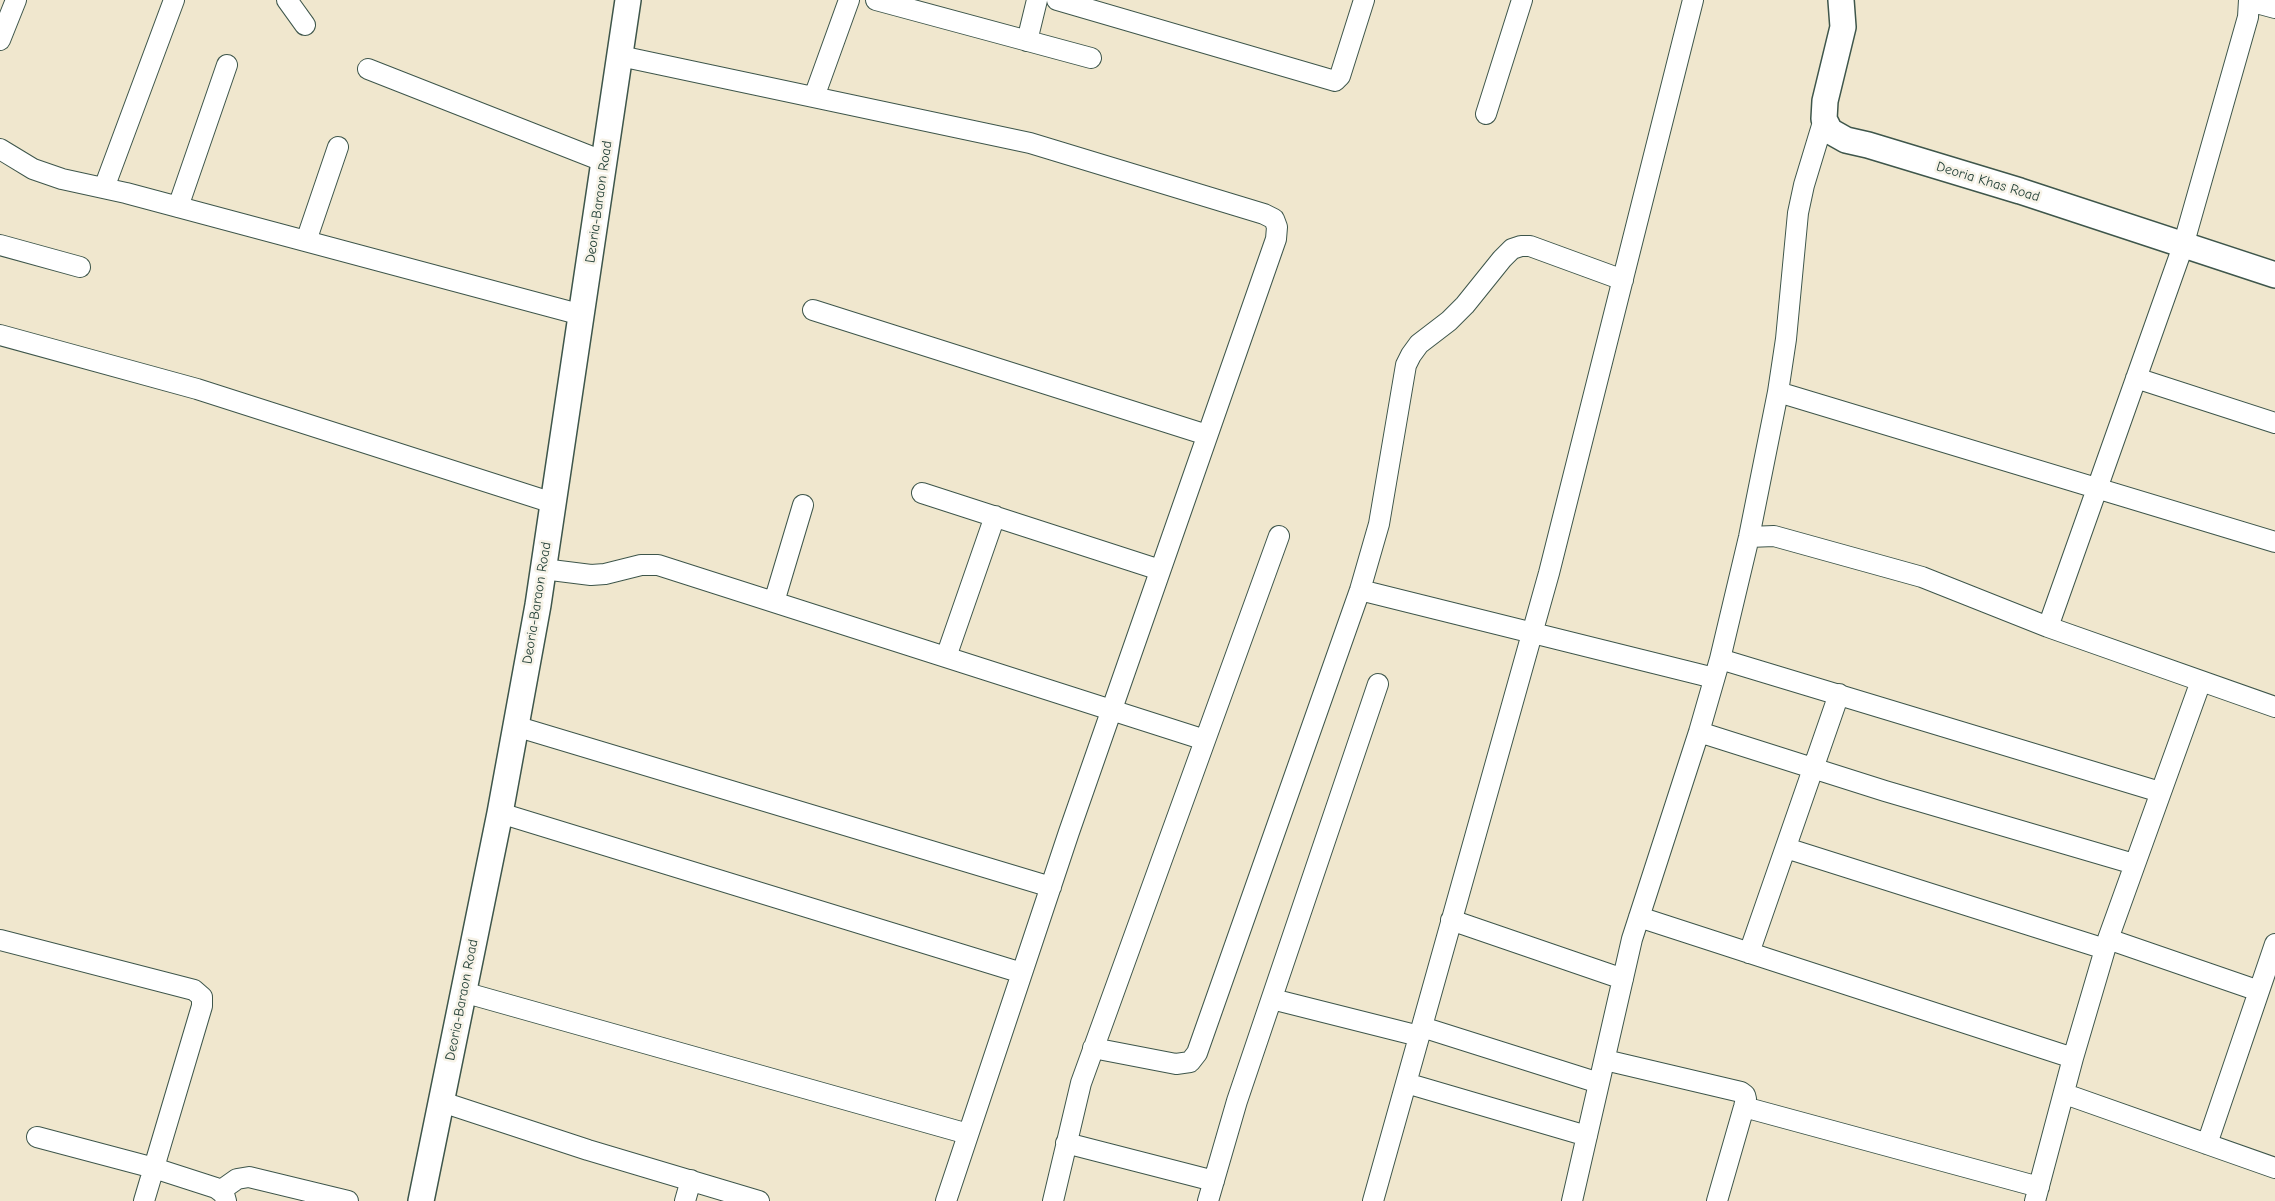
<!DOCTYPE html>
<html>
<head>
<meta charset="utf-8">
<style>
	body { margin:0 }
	canvas { display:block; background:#f0e7ce }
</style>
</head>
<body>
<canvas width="2275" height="1201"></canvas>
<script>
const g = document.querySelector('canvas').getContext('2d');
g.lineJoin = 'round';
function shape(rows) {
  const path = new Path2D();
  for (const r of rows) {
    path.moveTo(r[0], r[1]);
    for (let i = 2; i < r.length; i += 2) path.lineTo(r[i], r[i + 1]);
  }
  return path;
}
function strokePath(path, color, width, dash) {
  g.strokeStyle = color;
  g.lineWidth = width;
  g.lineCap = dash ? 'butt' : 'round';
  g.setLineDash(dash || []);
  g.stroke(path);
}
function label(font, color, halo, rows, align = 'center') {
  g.font = font + ' "Comic Neue",sans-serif';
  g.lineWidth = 5;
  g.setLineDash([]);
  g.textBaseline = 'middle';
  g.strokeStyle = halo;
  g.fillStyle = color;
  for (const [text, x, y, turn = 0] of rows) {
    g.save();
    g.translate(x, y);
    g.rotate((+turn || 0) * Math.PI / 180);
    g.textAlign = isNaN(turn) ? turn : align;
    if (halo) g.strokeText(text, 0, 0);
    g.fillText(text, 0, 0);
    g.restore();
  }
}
const minor = shape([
	[287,0,305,25],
	[876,0,1091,58],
	[1057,0,1335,81,1340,76,1364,0],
	[2249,1,2275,8],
	[0,40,16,0],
	[1027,41,1037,0],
	[620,56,1030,143,1264,214,1274,219,1277,227,1276,239,1069,832,946,1201],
	[368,69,605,162],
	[814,97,849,0],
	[1486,114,1522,0],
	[0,149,33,169,62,179,126,193,582,315],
	[104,188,174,0],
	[178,207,227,65],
	[306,241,338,147],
	[0,245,80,267],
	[813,310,1207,435],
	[0,335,197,389,553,503],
	[2136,378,2275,423],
	[1778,392,2275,542],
	[922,493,1160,570],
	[1749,537,1774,536,1922,577,2048,627,2275,707],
	[543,569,591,575,605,574,641,565,658,565,1205,740],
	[1360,590,1714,678],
	[774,602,803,505],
	[2048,627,2183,246,2248,17,2249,0],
	[946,657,995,516],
	[1720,659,2160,792],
	[515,726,1051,887],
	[1699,732,1885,791,2134,864],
	[500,813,1022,973],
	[1786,848,2105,949],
	[1639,917,2073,1058],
	[1451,920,1623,979],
	[2108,939,2259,991],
	[0,940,194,990,202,997,202,1006,144,1201],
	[1749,953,1839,694],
	[463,992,968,1134],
	[1272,999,1419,1036],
	[1422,1027,1599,1083],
	[1093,1048,1176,1064,1190,1062,1197,1053,1360,590,1379,524,1406,365,1411,355,1419,344,1449,321,1465,305,1502,259,1512,249,1521,246,1530,246,1623,280],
	[1605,1060,1741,1092,1745,1095,1746,1099,1744,1107,1717,1201],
	[1406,1083,1587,1136],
	[2065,1094,2275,1168],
	[442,1102,588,1150,759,1201],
	[1744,1107,2039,1187],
	[37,1137,154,1168,216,1188,224,1194,226,1201],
	[1066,1143,1214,1181],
	[2207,1144,2275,944],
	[220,1191,237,1179,249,1177,348,1201],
	[685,1201,691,1180],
	[1053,1201,1081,1083,1279,536],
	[1208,1201,1237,1101,1378,684],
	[1373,1201,1549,573,1693,0],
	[1572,1201,1632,939,1699,732,1720,659,1749,537,1778,392,1786,339,1798,213,1804,185,1824,119],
	[2035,1201,2073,1058,2108,939,2201,681]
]);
const tertiary = shape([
	[1841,0,1843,27,1825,101,1824,119,1830,131,1846,140,1868,145,2020,191,2275,275],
	[421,1201,500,813,538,605,628,0]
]);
const streetNames = [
	["Deoria Khas Road",1988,182,17],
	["Deoria-Baraon Road",599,202,-82],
	["Deoria-Baraon Road",537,603,-81],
	["Deoria-Baraon Road",462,1000,-79]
];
strokePath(minor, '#3e564b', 22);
strokePath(tertiary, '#3e564b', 28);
strokePath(minor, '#fff', 20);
strokePath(tertiary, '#fff', 25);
label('14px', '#1f3d34', '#f7f3e8', streetNames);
</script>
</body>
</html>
